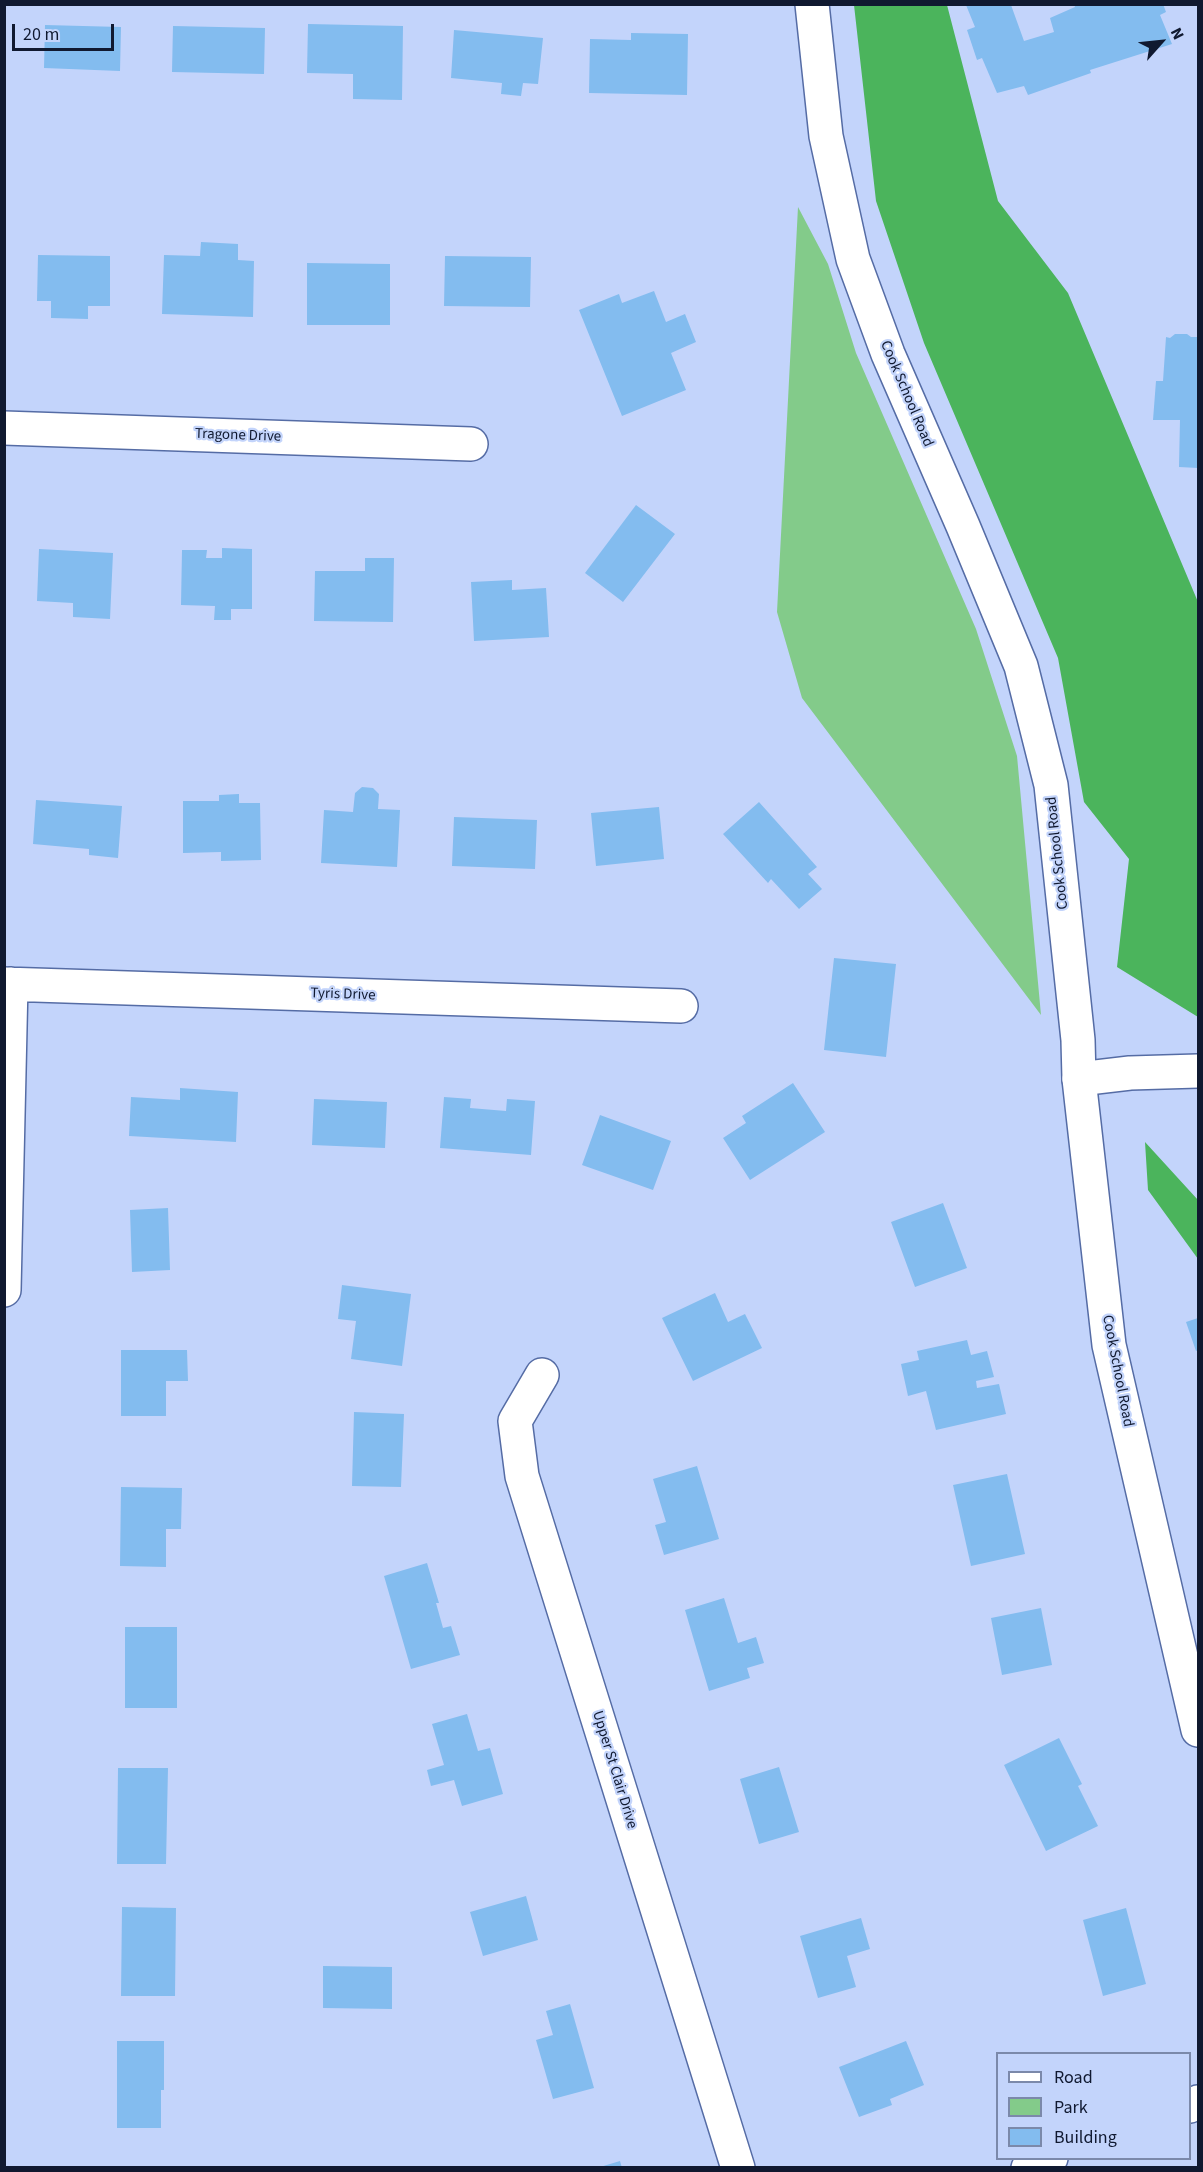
<!DOCTYPE html>
<html>
<head>
<meta charset="utf-8">
<style>
	body { margin:0 }
	#map { position:relative; width:1203px; height:2172px; overflow:hidden; background:#c3d4fb; font-family:"Source Sans 3",sans-serif }
	canvas { display:block }
	.frame { position:absolute; inset:0; border:6px solid #101930; pointer-events:none }
	.legend { position:absolute; left:996px; top:2052px; width:195px; height:108px; box-sizing:border-box; background:#c3d4fb; border:2px solid #7b89aa; margin:0; padding:8px 10px; list-style:none; font-size:18px; color:#101930 }
	.legend li { display:flex; align-items:center; gap:12px; height:30px }
	.legend b { width:30px; border:2px solid #7b89aa }
	.north { position:absolute; left:1131px; top:12px; width:60px; height:60px; -webkit-text-stroke:4px #c3d4fb; paint-order:stroke; rotate:63deg; font-size:16px; font-weight:700; line-height:24px; text-align:center; color:#101930 }
	.north::after { content:''; display:block; margin:auto; width:21px; height:27px; background:#101930; clip-path:polygon(50% 0,100% 100%,50% 72%,0 100%) }
	.scale { position:absolute; left:12px; top:24px; width:102px; height:27px; box-sizing:border-box; border:3px solid #101930; border-top:0; padding-left:8px; font-size:18px; line-height:21px; white-space:nowrap; color:#101930; -webkit-text-stroke:4px #c3d4fb; paint-order:stroke }
</style>
</head>
<body>
<div id="map">
<canvas width="1203" height="2172"></canvas>
<div class="frame"></div>
<ul class="legend">
<li><b style="height:8px;background:#fff"></b>Road</li>
<li><b style="height:16px;background:#83cb8a"></b>Park</li>
<li><b style="height:16px;background:#83bcef"></b>Building</li>
</ul>
<div class="north">N</div>
<div class="scale">20 m</div>
</div>
<script>
const g = document.querySelector('canvas').getContext('2d');
g.lineJoin = 'round';
function fillPath(path, color) {
  g.fillStyle = color;
  g.fill(path, 'evenodd');
}
function shape(rows) {
  const path = new Path2D();
  for (const r of rows) {
    path.moveTo(r[0], r[1]);
    for (let i = 2; i < r.length; i += 2) path.lineTo(r[i], r[i + 1]);
  }
  return path;
}
function strokePath(path, color, width, dash) {
  g.strokeStyle = color;
  g.lineWidth = width;
  g.lineCap = dash ? 'butt' : 'round';
  g.setLineDash(dash || []);
  g.stroke(path);
}
function label(font, color, halo, rows, align = 'center') {
  g.font = font + ' "Source Sans 3",sans-serif';
  g.lineWidth = 4.5;
  g.setLineDash([]);
  g.textBaseline = 'middle';
  g.strokeStyle = halo;
  g.fillStyle = color;
  for (const [text, x, y, turn = 0] of rows) {
    g.save();
    g.translate(x, y);
    g.rotate((+turn || 0) * Math.PI / 180);
    g.textAlign = isNaN(turn) ? turn : align;
    if (halo) g.strokeText(text, 0, 0);
    g.fillText(text, 0, 0);
    g.restore();
  }
}
const green = shape([
	[798,207,828,264,856,353,976,629,1017,756,1041,1015,802,698,777,612]
]);
const forest = shape([
	[854,5,947,5,998,201,1068,293,1198,602,1198,1017,1117,967,1129,859,1084,802,1058,658,924,343,876,201],
	[1145,1142,1198,1200,1198,1259,1148,1190]
]);
const building = shape([
	[1074,4,1163,4,1166,12,1160,15,1172,44,1090,70,1091,73,1028,95,1024,86,997,93,982,58,977,60,967,30,975,27,966,5,1011,5,1024,41,1054,32,1050,18,1075,7],
	[308,24,403,26,402,100,353,99,353,74,307,73],
	[45,25,121,27,120,71,44,68],
	[173,26,265,28,264,74,172,72],
	[454,30,543,38,538,84,523,83,521,96,501,94,502,83,451,78],
	[631,33,688,34,687,95,589,93,590,39,631,40],
	[201,242,238,244,238,260,254,261,253,317,162,314,164,255,200,256],
	[38,255,110,256,110,306,88,306,88,319,51,318,51,301,37,301],
	[445,256,531,257,530,307,444,306],
	[307,263,390,264,390,325,307,325],
	[654,291,666,322,685,314,696,342,671,353,686,390,622,416,579,310,619,294,622,303],
	[1175,334,1187,334,1191,337,1198,337,1198,468,1179,467,1180,420,1153,420,1156,381,1163,381,1166,337,1170,338],
	[636,505,675,534,623,602,585,573],
	[222,548,252,549,252,609,231,609,231,620,214,620,215,606,181,605,182,550,207,550,206,558,222,558],
	[39,549,113,553,110,619,73,617,73,603,37,601],
	[365,558,394,558,393,622,314,621,315,571,365,571],
	[512,580,512,590,546,588,549,637,474,641,471,582],
	[362,787,373,788,379,794,378,809,400,810,397,867,321,863,324,810,353,812,355,793],
	[239,794,239,803,260,803,261,860,221,861,221,852,183,853,183,801,219,801,219,795],
	[36,800,122,806,118,858,89,855,89,849,33,844],
	[759,802,817,867,808,874,822,889,799,909,771,879,768,883,723,834],
	[659,807,664,859,596,866,591,813],
	[454,817,537,820,535,869,452,866],
	[834,958,896,964,886,1057,824,1050],
	[793,1083,825,1132,750,1180,723,1138,746,1123,742,1116],
	[180,1088,238,1092,236,1142,129,1136,131,1097,180,1100],
	[444,1097,471,1099,470,1108,506,1111,507,1099,535,1101,531,1155,440,1148],
	[314,1099,387,1102,385,1148,312,1145],
	[600,1115,671,1141,653,1190,582,1165],
	[943,1203,967,1268,915,1287,891,1222],
	[168,1208,170,1270,132,1272,130,1210],
	[342,1285,411,1294,402,1366,351,1359,356,1321,338,1319],
	[715,1293,728,1322,745,1314,762,1348,693,1381,662,1318],
	[1198,1318,1198,1350,1196,1351,1186,1322],
	[967,1340,971,1355,987,1351,994,1377,976,1381,977,1388,999,1384,1006,1414,936,1430,926,1391,908,1396,901,1364,919,1360,917,1351],
	[121,1350,187,1350,188,1381,166,1381,166,1416,121,1416],
	[354,1412,404,1414,401,1487,352,1486],
	[697,1466,719,1539,664,1555,655,1525,666,1522,653,1479],
	[1007,1474,1025,1554,971,1566,953,1485],
	[121,1487,182,1488,181,1529,166,1529,166,1567,120,1566],
	[427,1563,439,1603,436,1603,443,1628,451,1626,460,1655,411,1669,384,1576],
	[724,1598,738,1643,756,1637,764,1663,747,1668,750,1678,709,1691,685,1610],
	[1041,1608,1052,1665,1002,1675,991,1618],
	[125,1627,177,1627,177,1708,125,1708],
	[467,1714,478,1751,490,1748,503,1794,462,1806,454,1780,431,1786,427,1770,444,1765,432,1724],
	[1059,1738,1082,1784,1078,1786,1098,1826,1046,1851,1004,1765],
	[779,1767,799,1832,759,1844,740,1779],
	[118,1768,168,1768,166,1864,117,1864],
	[526,1896,538,1940,483,1956,470,1912],
	[122,1907,176,1908,175,1996,121,1996],
	[1126,1908,1146,1984,1103,1996,1083,1920],
	[861,1918,870,1949,847,1956,856,1987,818,1998,800,1936],
	[323,1966,392,1967,392,2009,323,2008],
	[570,2004,594,2088,553,2099,536,2040,553,2035,546,2011],
	[117,2041,164,2041,164,2090,161,2090,161,2128,117,2128],
	[906,2041,924,2085,890,2099,892,2105,859,2117,839,2067],
	[620,2161,622,2168,600,2168,600,2167]
]);
const street = shape([
	[4,428,471,444],
	[4,984,681,1006],
	[1079,1079,1130,1073,1198,1071],
	[4,1290,11,984],
	[542,1375,515,1421,522,1476,738,2168]
]);
const secondary = shape([
	[812,4,826,136,853,259,888,354,963,526,1021,666,1051,785,1078,1040,1079,1079,1109,1345,1198,1730],
	[1190,2106,1198,2102],
	[1028,2168,1051,2158]
]);
const streetNames = [
	["Cook School Road",906,394,67],
	["Tragone Drive",238,436,2],
	["Cook School Road",1058,853,-96],
	["Tyris Drive",343,995,2],
	["Cook School Road",1117,1371,79],
	["Upper St Clair Drive",614,1770,73]
];
fillPath(green, '#83cb8a');
fillPath(forest, '#4bb45c');
fillPath(building, '#83bcef');
strokePath(street, '#556ca5', 36);
strokePath(secondary, '#556ca5', 36);
strokePath(street, '#fff', 33);
strokePath(secondary, '#fff', 33);
label('15px', '#101930', '#c3d4fb', streetNames);
</script>
</body>
</html>
